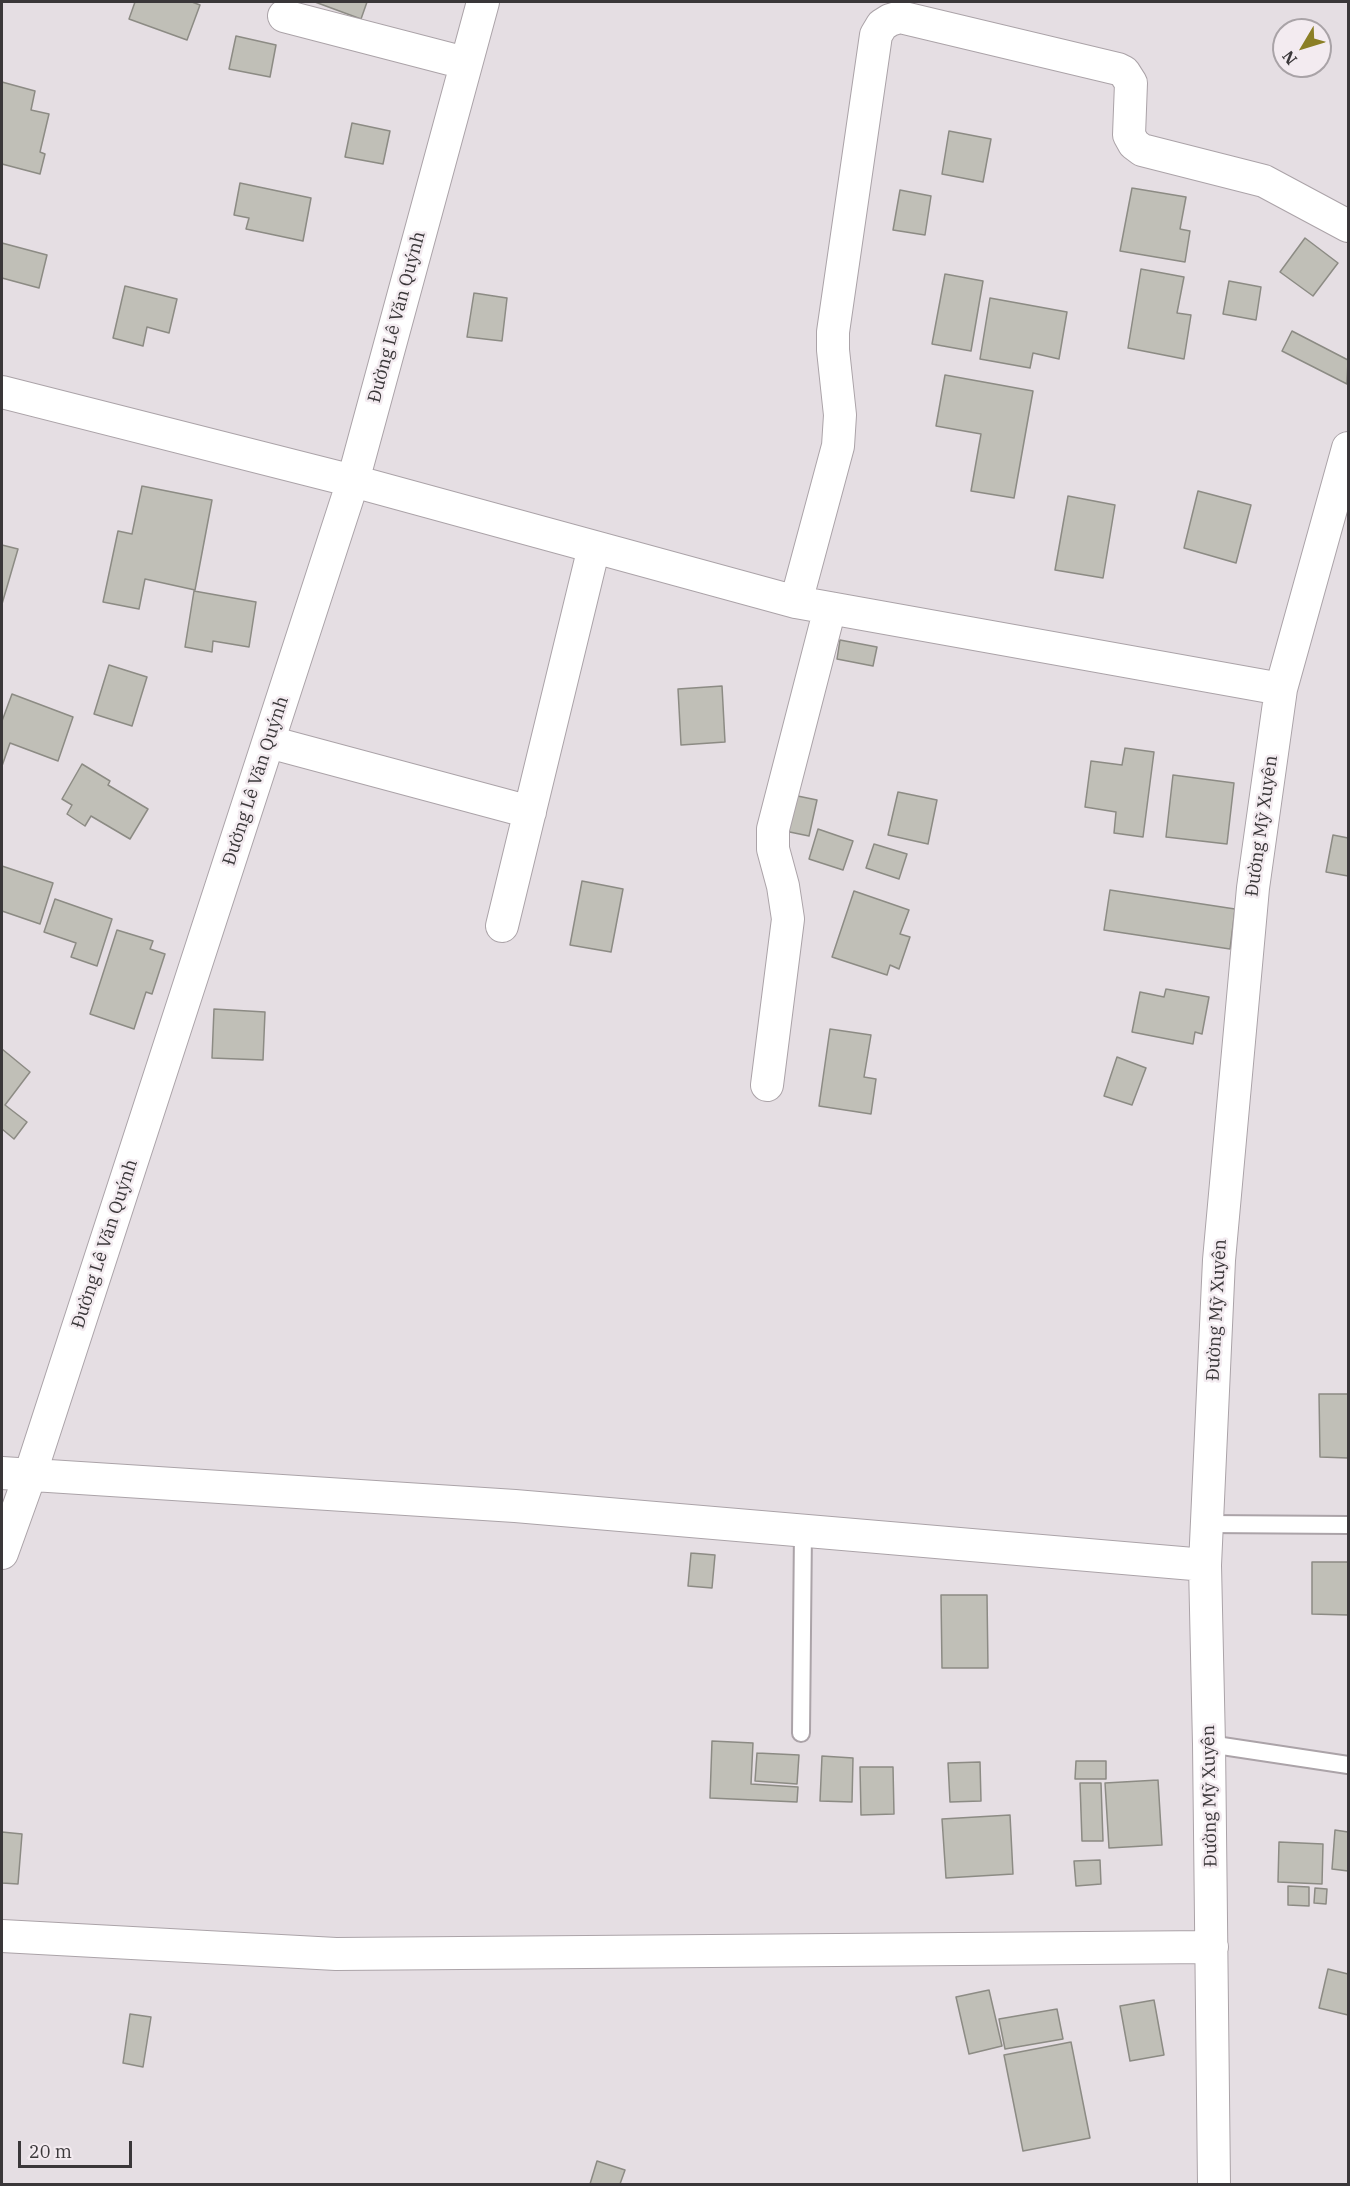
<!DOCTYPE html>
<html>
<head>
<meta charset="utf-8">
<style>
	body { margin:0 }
	#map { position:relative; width:1350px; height:2186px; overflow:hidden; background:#e5dee3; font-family:"IBM Plex Serif",serif }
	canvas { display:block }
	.frame { position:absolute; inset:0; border:3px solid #3a3739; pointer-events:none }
	.north { position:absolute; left:1272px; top:18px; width:60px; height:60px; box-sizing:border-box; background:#f3ebf0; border:2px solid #a9a3a7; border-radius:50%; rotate:232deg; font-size:16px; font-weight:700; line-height:24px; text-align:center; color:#3a3739 }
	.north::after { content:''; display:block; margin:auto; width:21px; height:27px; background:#8b7f26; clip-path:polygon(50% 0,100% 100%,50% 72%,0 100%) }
	.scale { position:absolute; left:18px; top:2141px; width:114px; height:27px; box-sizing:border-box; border:3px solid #3a3739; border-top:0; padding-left:8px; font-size:18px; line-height:21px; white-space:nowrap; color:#3a3739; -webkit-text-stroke:4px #f3ebf0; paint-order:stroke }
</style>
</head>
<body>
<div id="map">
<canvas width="1350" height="2186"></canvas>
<div class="frame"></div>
<div class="north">N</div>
<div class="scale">20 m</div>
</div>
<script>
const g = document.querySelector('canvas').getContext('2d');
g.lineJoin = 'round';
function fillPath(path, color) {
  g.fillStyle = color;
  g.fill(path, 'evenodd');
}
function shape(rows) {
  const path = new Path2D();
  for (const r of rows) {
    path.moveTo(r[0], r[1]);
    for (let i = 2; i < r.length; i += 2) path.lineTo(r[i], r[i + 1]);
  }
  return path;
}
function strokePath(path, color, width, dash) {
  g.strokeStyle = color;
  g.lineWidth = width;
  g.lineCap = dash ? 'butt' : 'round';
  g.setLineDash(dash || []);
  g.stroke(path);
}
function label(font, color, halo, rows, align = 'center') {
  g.font = font + ' "IBM Plex Serif",serif';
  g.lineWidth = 5;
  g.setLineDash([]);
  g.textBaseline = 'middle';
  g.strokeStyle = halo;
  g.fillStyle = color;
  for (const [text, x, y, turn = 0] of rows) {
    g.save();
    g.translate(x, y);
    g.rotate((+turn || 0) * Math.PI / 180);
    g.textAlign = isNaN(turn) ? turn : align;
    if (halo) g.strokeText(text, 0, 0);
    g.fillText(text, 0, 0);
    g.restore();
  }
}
const building = shape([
	[135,2,192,2,200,5,187,40,129,19,135,2],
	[315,2,367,2,361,19,315,2],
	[236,36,276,45,270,77,229,69,236,36],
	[2,82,35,91,31,110,49,114,40,152,45,154,40,174,2,164,2,82],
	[352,123,390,131,383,164,345,157,352,123],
	[949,131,991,139,983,182,942,174,949,131],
	[240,183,311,198,303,241,246,229,249,218,234,215,240,183],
	[1132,188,1186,197,1180,229,1190,231,1185,262,1120,251,1132,188],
	[900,190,931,196,925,235,893,230,900,190],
	[1305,238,1338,263,1313,296,1280,272,1305,238],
	[2,243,47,255,39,288,2,278,2,243],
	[1141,269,1184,277,1177,313,1191,315,1184,359,1128,348,1141,269],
	[945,274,983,281,971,351,932,344,945,274],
	[1229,281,1261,287,1256,320,1223,314,1229,281],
	[125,286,177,299,169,333,147,327,143,346,113,338,125,286],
	[474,293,507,298,502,341,467,337,474,293],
	[990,298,1067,312,1059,359,1033,353,1030,368,980,359,990,298],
	[1292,331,1348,360,1347,384,1282,351,1292,331],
	[945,375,1033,391,1014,498,971,491,981,434,936,426,945,375],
	[142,486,212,500,195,590,145,579,139,609,103,602,118,531,132,534,142,486],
	[1198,491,1251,505,1236,563,1184,548,1198,491],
	[1068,496,1115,505,1103,578,1055,570,1068,496],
	[2,545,18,549,2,604,2,545],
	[194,591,256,602,249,647,213,641,212,652,185,647,194,591],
	[840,640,877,647,873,666,837,659,840,640],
	[109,665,147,677,132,726,94,714,109,665],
	[722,686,725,742,681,745,678,689,722,686],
	[12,694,73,717,58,761,10,743,2,766,2,721,12,694],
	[1125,748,1154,752,1143,837,1114,833,1116,812,1085,807,1091,761,1122,765,1125,748],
	[82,764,110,781,108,785,148,809,130,839,91,816,85,826,67,814,72,805,62,799,82,764],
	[1173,775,1234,783,1227,844,1166,837,1173,775],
	[898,792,937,800,928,844,888,835,898,792],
	[788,794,817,800,809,836,780,830,788,794],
	[818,829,853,841,843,870,809,859,818,829],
	[1333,835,1348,838,1348,876,1326,872,1333,835],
	[874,844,907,854,899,879,866,868,874,844],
	[2,866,53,883,40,924,2,911,2,866],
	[582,881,623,889,611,952,570,945,582,881],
	[1110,890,1235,909,1230,949,1104,930,1110,890],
	[854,891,909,910,900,934,910,937,899,969,890,965,887,975,832,957,854,891],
	[55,899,112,919,97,966,71,957,76,943,44,932,55,899],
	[117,930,153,941,150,949,165,954,152,994,146,992,134,1029,90,1014,117,930],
	[1166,989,1209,997,1202,1034,1195,1032,1193,1044,1132,1032,1140,992,1164,997,1166,989],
	[214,1009,265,1012,263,1060,212,1058,214,1009],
	[830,1029,871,1035,864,1077,876,1079,871,1114,819,1106,830,1029],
	[2,1049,30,1072,5,1105,27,1122,14,1139,2,1129,2,1049],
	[1117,1057,1146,1068,1132,1105,1104,1096,1117,1057],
	[1319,1394,1348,1394,1348,1458,1320,1457,1319,1394],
	[691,1553,715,1555,712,1588,688,1586,691,1553],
	[1312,1562,1348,1562,1348,1615,1312,1614,1312,1562],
	[941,1595,987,1595,988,1668,942,1668,941,1595],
	[712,1741,753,1743,751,1784,798,1787,797,1802,710,1798,712,1741],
	[757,1753,799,1755,797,1784,755,1781,757,1753],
	[822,1756,853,1758,852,1802,820,1801,822,1756],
	[1076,1761,1106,1761,1106,1779,1075,1779,1076,1761],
	[980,1762,981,1801,950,1802,948,1763,980,1762],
	[860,1767,893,1767,894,1814,861,1815,860,1767],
	[1158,1780,1162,1845,1109,1848,1105,1783,1158,1780],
	[1080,1783,1101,1783,1103,1841,1082,1841,1080,1783],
	[1010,1815,1013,1874,946,1878,942,1819,1010,1815],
	[1335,1830,1348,1832,1348,1871,1332,1869,1335,1830],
	[2,1832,22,1834,18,1884,2,1883,2,1832],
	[1279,1842,1323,1844,1322,1884,1278,1882,1279,1842],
	[1100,1860,1101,1884,1076,1886,1074,1861,1100,1860],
	[1288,1886,1309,1887,1309,1906,1288,1905,1288,1886],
	[1315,1888,1327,1889,1326,1904,1314,1903,1315,1888],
	[1328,1969,1348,1974,1348,2015,1319,2008,1328,1969],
	[989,1990,1002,2046,969,2054,956,1997,989,1990],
	[1154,2000,1164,2055,1130,2061,1120,2006,1154,2000],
	[1057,2009,1063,2039,1005,2049,999,2019,1057,2009],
	[130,2014,151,2017,143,2067,123,2063,130,2014],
	[1071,2042,1090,2138,1023,2151,1004,2055,1071,2042],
	[597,2161,625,2170,620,2184,590,2184,597,2161]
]);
const lane = shape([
	[1207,1524,1348,1525],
	[801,1733,803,1530],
	[1209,1744,1348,1765]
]);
const street = shape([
	[284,16,465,63],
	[2,392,353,481,796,602,1281,689],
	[796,602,838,446,840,415,833,350,833,332,876,35,882,25,890,20,900,17,1118,69,1124,72,1131,83,1129,135,1134,144,1142,150,1264,181,1348,226],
	[269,742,530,812],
	[502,926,594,547],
	[767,1085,788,919,783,886,773,849,773,829,830,608],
	[2,1473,515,1506,1205,1565],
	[2,1553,30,1475,353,481,483,2],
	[2,1936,336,1954,1212,1947],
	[1214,2184,1209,1744,1205,1565,1219,1260,1253,888,1281,689,1348,448]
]);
const streetNames = [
	["Đường Lê Văn Quýnh",397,317,-75],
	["Đường Lê Văn Quýnh",256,781,-72],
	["Đường Mỹ Xuyên",1262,826,-82],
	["Đường Lê Văn Quýnh",105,1244,-72],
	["Đường Mỹ Xuyên",1217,1310,-87],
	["Đường Mỹ Xuyên",1210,1796,-91]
];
fillPath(building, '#c0bfb7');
strokePath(building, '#8c8b84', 1.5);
strokePath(lane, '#aba3a8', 20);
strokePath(street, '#aba3a8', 34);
strokePath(lane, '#fff', 16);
strokePath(street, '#fff', 32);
label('18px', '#3a3739', '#f3ebf0', streetNames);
</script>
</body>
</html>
